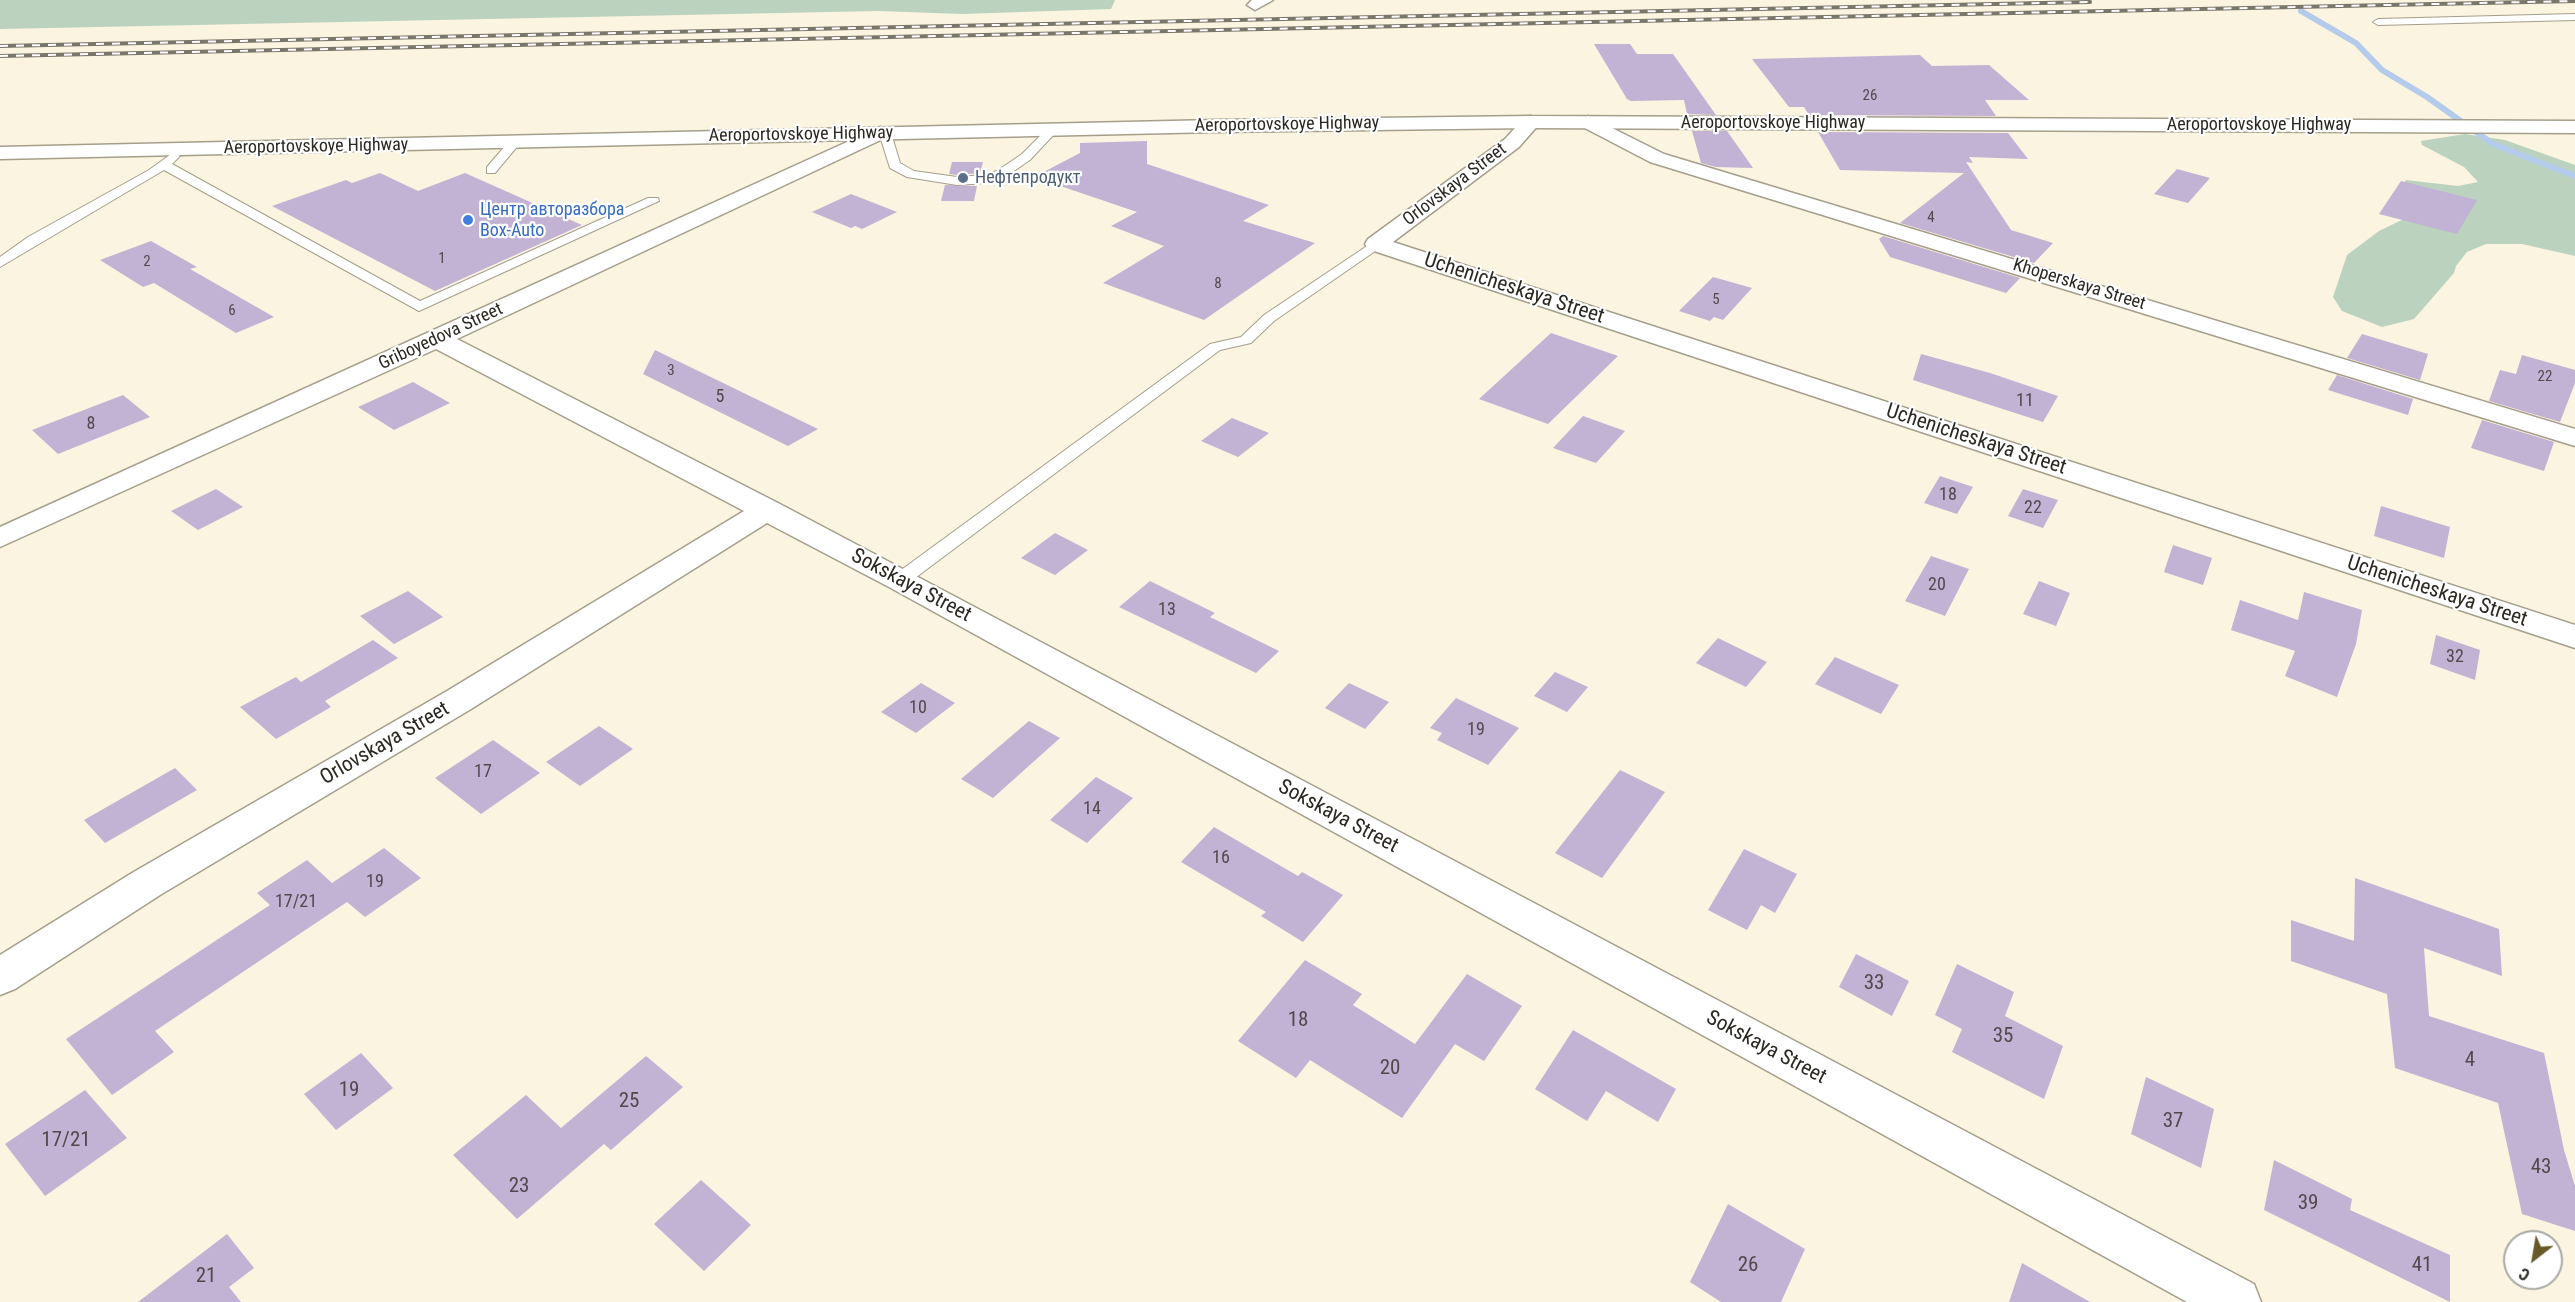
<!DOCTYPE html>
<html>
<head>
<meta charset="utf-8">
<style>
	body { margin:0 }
	#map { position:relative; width:2575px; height:1302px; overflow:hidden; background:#fbf4e0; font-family:"Roboto Condensed",sans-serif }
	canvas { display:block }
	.north { position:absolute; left:2503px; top:1230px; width:60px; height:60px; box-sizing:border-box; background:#fff; border:2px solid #aaa9a6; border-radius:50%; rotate:211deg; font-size:16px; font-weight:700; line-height:24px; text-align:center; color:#2a2820 }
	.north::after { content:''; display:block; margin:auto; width:21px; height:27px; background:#685a27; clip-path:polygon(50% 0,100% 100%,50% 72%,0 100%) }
</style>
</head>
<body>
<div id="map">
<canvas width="2575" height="1302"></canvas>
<div class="north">С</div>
</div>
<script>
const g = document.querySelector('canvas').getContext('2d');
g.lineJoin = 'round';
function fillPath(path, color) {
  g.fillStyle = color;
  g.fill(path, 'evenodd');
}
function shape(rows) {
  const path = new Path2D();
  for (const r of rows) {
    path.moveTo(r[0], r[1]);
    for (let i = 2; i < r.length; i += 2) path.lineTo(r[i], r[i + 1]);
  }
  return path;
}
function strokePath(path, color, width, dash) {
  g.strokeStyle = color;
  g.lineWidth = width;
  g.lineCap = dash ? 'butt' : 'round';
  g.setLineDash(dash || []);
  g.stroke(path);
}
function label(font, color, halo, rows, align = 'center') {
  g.font = font + ' "Roboto Condensed",sans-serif';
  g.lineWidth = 4.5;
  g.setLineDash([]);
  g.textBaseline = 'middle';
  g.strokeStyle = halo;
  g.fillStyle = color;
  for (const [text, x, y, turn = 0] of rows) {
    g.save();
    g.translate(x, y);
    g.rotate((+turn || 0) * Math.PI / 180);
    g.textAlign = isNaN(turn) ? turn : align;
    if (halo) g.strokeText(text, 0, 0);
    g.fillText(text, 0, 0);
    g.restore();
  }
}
const green = shape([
	[0,0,1115,0,1111,9,962,14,878,11,0,29],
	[2465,134,2505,140,2575,165,2575,256,2522,244,2486,244,2467,252,2456,266,2454,273,2414,319,2382,327,2342,311,2333,297,2347,255,2379,231,2414,214,2402,186,2406,180,2458,186,2478,182,2464,167,2422,145,2421,141]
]);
const stream = shape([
	[2301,11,2356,43,2382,70,2427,97,2493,144,2575,176]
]);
const building = shape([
	[1594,44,1630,44,1637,54,1673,54,1716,115,1687,114,1684,100,1631,101,1627,99],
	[1920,55,1932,66,1989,65,2029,100,1985,100,1996,116,1809,115,1804,107,1789,107,1752,59],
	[1692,131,1727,131,1753,168,1716,167,1701,163],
	[1818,132,2008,133,2028,159,1969,157,1973,163,1966,162,2011,230,2053,243,2034,263,1900,223,1964,173,1840,170],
	[1147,141,1147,164,1269,205,1243,221,1315,243,1204,320,1103,283,1164,246,1111,226,1137,212,1034,177,1080,153,1080,143],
	[952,162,983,162,980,173,957,175,949,174],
	[2177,169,2210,178,2188,203,2154,194],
	[380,173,418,191,465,173,582,225,435,291,272,206,346,180,352,183],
	[2401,181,2477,200,2457,234,2379,214],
	[945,185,977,186,974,201,941,201],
	[851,194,897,212,862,229,855,226,851,228,812,212],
	[1883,236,2020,278,2006,293,1890,257,1879,239],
	[151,241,197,267,190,269,274,317,236,333,154,283,143,287,100,260],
	[1713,277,1752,288,1723,320,1714,317,1710,321,1679,311],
	[1551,333,1618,356,1548,424,1479,399],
	[2362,334,2428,354,2420,380,2347,358],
	[655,350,818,429,788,446,643,374],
	[1921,354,1990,373,2058,396,2043,422,1913,380],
	[2522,355,2575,370,2575,383,2560,422,2489,401,2500,370,2516,374],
	[2337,375,2413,399,2408,415,2328,390],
	[413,382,450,403,394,430,358,407],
	[123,395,150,417,58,454,32,430],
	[1583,416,1625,431,1596,463,1553,448],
	[1232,418,1269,433,1238,457,1201,441],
	[2482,420,2554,442,2544,471,2471,448],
	[1940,476,1973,487,1957,514,1924,503],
	[216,489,243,507,198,530,171,511],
	[2023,489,2058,500,2043,528,2008,516],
	[2381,506,2450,527,2444,558,2374,536],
	[1055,533,1088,550,1055,575,1021,558],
	[2173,545,2212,558,2203,585,2164,572],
	[1931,556,1969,569,1945,616,1905,601],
	[1150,581,1215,613,1210,617,1279,651,1256,673,1119,607],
	[2039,581,2070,593,2056,626,2023,614],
	[408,591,443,617,394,644,360,616],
	[2304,592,2362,610,2356,644,2337,697,2285,676,2295,651,2231,630,2240,600,2298,620],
	[2436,635,2480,650,2475,680,2430,664],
	[1718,638,1767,662,1746,687,1696,663],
	[373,640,398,658,325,701,331,707,276,739,240,707,296,677,301,682],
	[1835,657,1899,685,1881,714,1815,684],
	[1555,672,1588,687,1567,712,1534,696],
	[921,683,955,703,916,733,881,712],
	[1349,683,1389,702,1365,729,1325,708],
	[1456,698,1519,728,1488,765,1437,740,1442,733,1430,728],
	[1029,721,1060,738,993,798,961,779],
	[599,726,633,749,580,786,546,762],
	[493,740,540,773,481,814,435,778],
	[175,768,197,790,105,843,84,820],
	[1620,770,1665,792,1602,878,1555,853],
	[1096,777,1133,798,1087,843,1050,820],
	[1214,827,1298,876,1302,872,1343,895,1303,942,1261,916,1266,912,1181,862],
	[384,848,421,878,365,917,347,902,155,1031,174,1052,112,1095,66,1039,270,905,257,893,307,860,332,883],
	[1744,849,1797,874,1775,913,1761,905,1747,930,1708,910],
	[2355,878,2499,929,2502,976,2424,948,2429,1016,2544,1053,2564,1150,2575,1186,2575,1231,2522,1214,2498,1103,2395,1068,2387,994,2291,961,2291,920,2354,941],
	[1856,954,1909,981,1892,1016,1839,987],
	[1305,960,1362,994,1353,1005,1415,1044,1467,974,1522,1006,1484,1061,1455,1044,1402,1118,1310,1060,1296,1078,1238,1041],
	[1957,964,2014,992,2005,1016,2063,1046,2044,1099,1952,1052,1962,1029,1935,1015],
	[1573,1030,1676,1089,1658,1122,1606,1091,1587,1121,1535,1089],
	[361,1053,393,1088,336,1130,304,1094],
	[646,1056,683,1087,611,1150,604,1144,517,1219,453,1155,526,1095,561,1128],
	[2146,1077,2214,1109,2201,1168,2131,1134],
	[85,1090,127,1138,45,1196,5,1144],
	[2274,1160,2352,1199,2350,1210,2450,1255,2450,1302,2264,1210],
	[701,1180,751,1225,704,1271,654,1224],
	[1728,1204,1805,1249,1781,1302,1721,1302,1690,1282],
	[227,1234,254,1268,229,1287,241,1302,138,1302],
	[2022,1263,2090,1302,2009,1302]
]);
const service = shape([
	[2575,14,2575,20,2378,25,2373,22,2378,19,2575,14],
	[1048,128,1058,130,1030,160,1005,177,987,183,957,185,907,177,890,168,879,133,885,129,891,133,900,163,914,171,957,177,985,175,997,171,1022,154,1048,128],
	[511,139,521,142,495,173,487,173,487,167,511,139],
	[174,152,180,156,172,164,420,301,648,198,658,198,659,201,419,311,164,170,0,267,0,257,28,237,149,170,174,152],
	[1376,240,1381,241,1381,247,1274,321,1251,343,1220,350,907,584,893,584,891,580,893,576,1210,344,1241,337,1264,315,1376,240]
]);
const minor = shape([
	[1252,0,1273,0,1255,10,1247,5,1252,0],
	[1531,116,1541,122,1519,147,1393,242,2575,625,2575,648,1368,249,1365,244,1368,239,1505,139,1524,118,1531,116],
	[1588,116,1664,154,2575,429,2575,446,1650,162,1581,126,1578,122,1588,116],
	[880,127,887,129,890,133,887,137,457,339,778,503,2254,1284,2261,1302,2187,1302,889,587,767,523,471,709,160,895,15,989,0,995,0,955,132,873,447,691,744,511,436,349,0,547,0,527,880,127]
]);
const primary = shape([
	[1531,116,2575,121,2575,133,1531,128,1216,132,0,159,0,147,1216,120,1531,116]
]);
const rail = shape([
	[0,46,2090,2],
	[0,56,2575,1]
]);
const markers = [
	[963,178,6,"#5c6f8a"],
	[468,220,6,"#3f7fe0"]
];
const farNumbernames = [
	["26",1870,96],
	["4",1931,218],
	["1",442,259],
	["2",147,262],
	["8",1218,284],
	["5",1716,300],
	["6",232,311],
	["3",671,371],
	["22",2545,377]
];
const farStreetnames = [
	["Aeroportovskoye Highway",1773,123],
	["Aeroportovskoye Highway",1287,125,-1],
	["Aeroportovskoye Highway",2259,125],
	["Aeroportovskoye Highway",801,135,-1],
	["Aeroportovskoye Highway",316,147,-1],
	["Orlovskaya Street",1455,185,-37],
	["Khoperskaya Street",2079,285,17],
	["Griboyedova Street",441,337,-25]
];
const farServicenames = [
	["Нефтепродукт",975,178]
];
const farShopnames = [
	["Центр авторазбора",480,210],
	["Box-Auto",480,231]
];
const numberNames = [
	["5",720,397],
	["11",2025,401],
	["8",91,424],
	["18",1948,495],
	["22",2033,508],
	["20",1937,585],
	["13",1167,610],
	["32",2455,657],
	["10",918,708],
	["19",1476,730],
	["17",483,772],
	["14",1092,809],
	["16",1221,858],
	["19",375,882],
	["17/21",296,902]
];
const streetNames = [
	["Uchenicheskaya Street",1514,289,18],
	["Uchenicheskaya Street",1976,440,18],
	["Sokskaya Street",911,586,28],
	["Uchenicheskaya Street",2437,592,18],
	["Orlovskaya Street",385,744,-30],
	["Sokskaya Street",1338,817,28],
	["Sokskaya Street",1766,1048,28]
];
const nearNumbernames = [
	["33",1874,984],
	["18",1298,1021],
	["35",2003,1037],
	["4",2470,1061],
	["20",1390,1069],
	["19",349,1091],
	["25",629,1102],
	["37",2173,1122],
	["17/21",66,1141],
	["43",2541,1168],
	["23",519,1187],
	["39",2308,1204],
	["26",1748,1266],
	["41",2422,1266],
	["21",206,1277]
];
fillPath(green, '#bbd2bf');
strokePath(stream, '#b5cbeb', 6);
fillPath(building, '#c2b2d4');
strokePath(service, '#a49e8b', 2);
strokePath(minor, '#a49e8b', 3);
strokePath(primary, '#a49e8b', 3);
fillPath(service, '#fff');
fillPath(minor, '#fff');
fillPath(primary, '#fff');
strokePath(rail, '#7a766a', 4);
strokePath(rail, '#fff', 2, [8]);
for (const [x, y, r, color] of markers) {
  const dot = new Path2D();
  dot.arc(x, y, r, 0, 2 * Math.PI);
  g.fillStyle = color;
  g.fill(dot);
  strokePath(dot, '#fff', 2);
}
label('15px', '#504a4d', null, farNumbernames);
label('18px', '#2a2820', '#fff', farStreetnames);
label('18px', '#4e5e75', '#fff', farServicenames, 'left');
label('18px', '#366cbe', '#fff', farShopnames, 'left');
label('18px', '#504a4d', null, numberNames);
label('21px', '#2a2820', '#fff', streetNames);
label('21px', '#504a4d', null, nearNumbernames);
</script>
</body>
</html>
